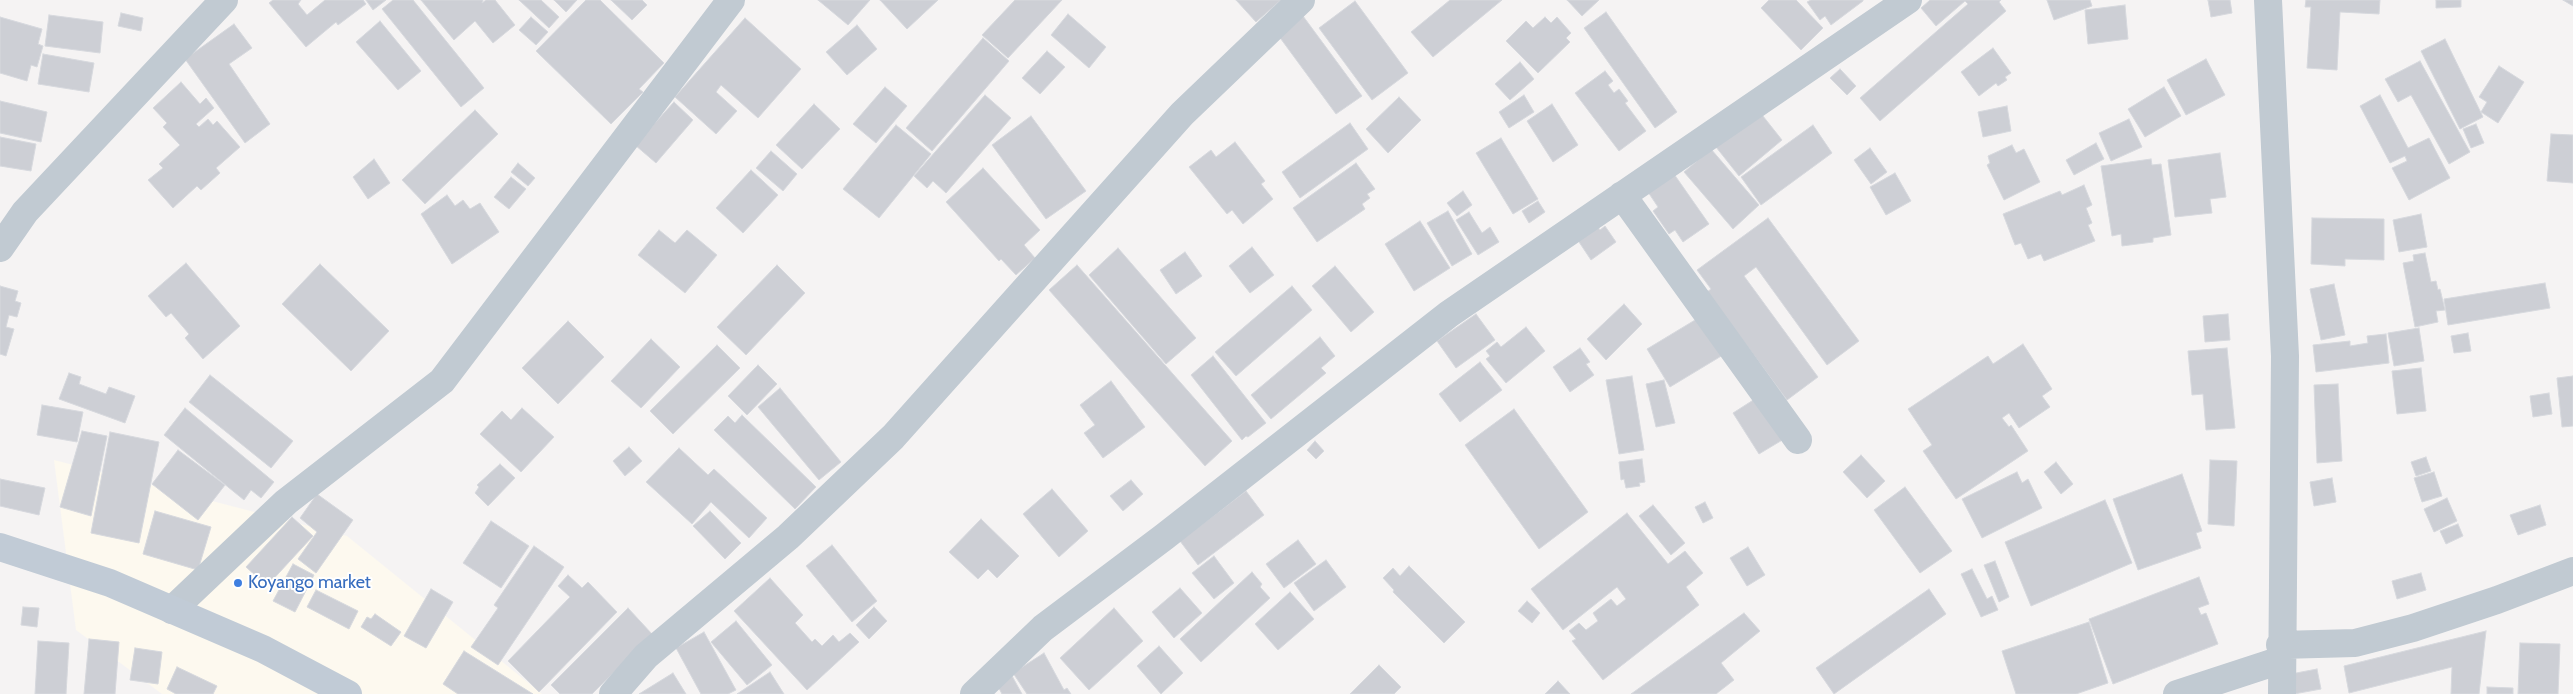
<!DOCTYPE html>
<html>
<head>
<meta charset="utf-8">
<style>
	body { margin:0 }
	canvas { display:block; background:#f5f3f3 }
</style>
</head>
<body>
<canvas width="2573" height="694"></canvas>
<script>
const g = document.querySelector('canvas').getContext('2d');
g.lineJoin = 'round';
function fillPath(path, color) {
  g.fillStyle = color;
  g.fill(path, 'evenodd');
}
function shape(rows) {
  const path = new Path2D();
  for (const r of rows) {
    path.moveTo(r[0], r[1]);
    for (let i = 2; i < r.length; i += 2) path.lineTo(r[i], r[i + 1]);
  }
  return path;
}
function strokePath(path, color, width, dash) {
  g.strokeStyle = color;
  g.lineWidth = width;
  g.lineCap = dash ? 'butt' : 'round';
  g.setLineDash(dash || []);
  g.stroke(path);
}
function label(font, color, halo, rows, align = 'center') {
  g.font = font + ' Cabin,sans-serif';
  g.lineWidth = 4;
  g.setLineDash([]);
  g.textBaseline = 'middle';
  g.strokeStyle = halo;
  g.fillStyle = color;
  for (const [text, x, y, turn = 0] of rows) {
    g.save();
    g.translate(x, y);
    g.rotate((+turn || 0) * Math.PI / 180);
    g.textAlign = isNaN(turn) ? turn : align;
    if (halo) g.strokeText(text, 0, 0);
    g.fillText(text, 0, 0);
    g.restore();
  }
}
const commercial = shape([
	[54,460,347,536,542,694,162,694,76,630]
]);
const building = shape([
	[273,0,301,0,298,4,307,15,325,0,363,0,366,4,338,25,336,22,306,47,269,3,273,0],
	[366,0,386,0,373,10,366,0],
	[393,0,413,0,484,88,461,107,382,9,393,0],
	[421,0,483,0,482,3,486,0,495,0,515,25,493,43,475,21,454,40,421,0],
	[519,0,541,0,559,17,549,28,519,0],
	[554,0,577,0,566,12,554,0],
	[586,0,600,0,664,63,639,89,643,92,611,124,536,51,586,0],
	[611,0,642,0,647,5,632,20,611,0],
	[818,0,870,0,848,25,818,0],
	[880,0,938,0,907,29,880,0],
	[1015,0,1062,0,1008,58,982,35,1015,0],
	[1236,0,1281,0,1256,22,1236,0],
	[1450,0,1502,0,1433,57,1411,32,1450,0],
	[1567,0,1599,0,1582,16,1567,0],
	[1769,0,1796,0,1823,28,1801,50,1761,8,1769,0],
	[1811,0,1863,0,1863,1,1831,25,1825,16,1820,20,1807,2,1811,0],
	[1930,0,2001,0,1999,2,2006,11,1880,121,1860,98,1968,4,1965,1,1936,26,1921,8,1930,0],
	[2047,0,2090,0,2092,6,2054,20,2047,0],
	[2208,0,2230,0,2232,13,2211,17,2208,0],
	[2306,0,2380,0,2379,14,2340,12,2337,70,2307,68,2311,7,2305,7,2306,0],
	[2436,0,2461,0,2461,7,2436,8,2436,0],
	[2563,0,2573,0,2573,6,2563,0],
	[1355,1,1408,73,1372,100,1319,28,1355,1],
	[2125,5,2128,39,2088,44,2085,10,2125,5],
	[1606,12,1677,112,1655,128,1584,28,1606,12],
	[121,13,143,18,141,31,118,26,121,13],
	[1068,14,1106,47,1089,68,1051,35,1068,14],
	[49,15,103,22,100,53,45,46,49,15],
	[1303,16,1362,96,1336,114,1278,35,1303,16],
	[0,17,42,29,38,44,43,46,37,67,31,65,27,81,0,73,0,17],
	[531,17,548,32,536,45,519,30,531,17],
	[1545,17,1551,23,1557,17,1571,33,1566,38,1570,42,1538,73,1506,41,1526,21,1533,28,1545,17],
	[745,18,801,69,758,118,721,85,716,92,737,111,716,134,675,97,745,18],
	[380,21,421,71,398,90,356,42,380,21],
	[234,24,252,48,229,64,270,124,245,143,185,59,234,24],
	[857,25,877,49,847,75,826,52,857,25],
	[983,38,1009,61,932,151,906,128,983,38],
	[2445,39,2483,117,2460,129,2421,51,2445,39],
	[1993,48,2011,73,2005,77,2007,80,1998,86,1996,83,1979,96,1961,72,1993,48],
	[1047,51,1065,67,1040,94,1022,78,1047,51],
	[43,54,94,63,89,92,38,84,43,54],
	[2206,59,2225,95,2186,115,2167,80,2206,59],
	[2420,61,2470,152,2449,164,2411,95,2398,102,2385,79,2420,61],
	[1520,62,1534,79,1510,100,1495,84,1520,62],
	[2499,66,2524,82,2498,123,2481,112,2487,102,2479,97,2499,66],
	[1840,69,1856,86,1847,95,1830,78,1840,69],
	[1605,71,1613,81,1608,85,1614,93,1619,89,1628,101,1625,103,1646,131,1619,151,1575,93,1605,71],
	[181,82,200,104,206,98,214,108,196,124,199,127,208,119,213,125,217,121,240,147,216,168,220,173,201,190,197,186,173,208,148,180,163,168,159,164,180,145,163,127,167,123,153,108,181,82],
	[885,87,907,106,876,143,853,124,885,87],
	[2164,87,2181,116,2145,137,2128,109,2164,87],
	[985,95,1011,118,946,193,933,181,927,188,914,176,985,95],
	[1524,95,1534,112,1509,128,1499,112,1524,95],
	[2380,95,2408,148,2429,138,2450,178,2409,200,2392,168,2407,161,2405,156,2390,163,2360,106,2380,95],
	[1399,97,1421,120,1388,153,1366,129,1399,97],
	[0,101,47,112,41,142,0,133,0,101],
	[674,102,693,120,656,163,635,145,674,102],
	[814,104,840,129,802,169,776,145,814,104],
	[1552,104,1578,145,1553,162,1527,121,1552,104],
	[2007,106,2011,131,1983,137,1978,112,2007,106],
	[475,110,498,134,425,204,402,180,475,110],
	[1759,111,1782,140,1739,176,1716,147,1759,111],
	[1031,116,1086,191,1046,219,992,145,1031,116],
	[2129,119,2142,147,2111,161,2099,133,2129,119],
	[1350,123,1368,149,1300,198,1282,172,1350,123],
	[2476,124,2484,143,2471,148,2463,129,2476,124],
	[896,125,931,154,879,218,843,189,896,125],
	[1813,125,1832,153,1761,205,1741,177,1813,125],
	[2551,134,2573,135,2573,183,2547,181,2551,134],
	[0,137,36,144,31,171,0,166,0,137],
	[1501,138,1538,199,1513,214,1476,153,1501,138],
	[1235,142,1265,181,1261,184,1273,199,1243,224,1232,210,1227,214,1189,167,1211,150,1216,157,1235,142],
	[2096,143,2104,159,2074,175,2066,160,2096,143],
	[2012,145,2016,153,2024,149,2040,182,2004,200,1987,165,1990,163,1988,156,2012,145],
	[1870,148,1887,172,1871,184,1854,160,1870,148],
	[1711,149,1759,205,1733,229,1684,172,1711,149],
	[771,151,797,174,783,191,756,168,771,151],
	[2220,153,2226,197,2210,199,2212,213,2175,217,2168,160,2220,153],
	[374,159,390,183,368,199,353,177,374,159],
	[2151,159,2152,165,2161,164,2171,235,2153,238,2153,242,2122,246,2121,234,2112,236,2101,166,2151,159],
	[518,163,535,178,528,186,511,172,518,163],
	[1356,163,1375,189,1367,194,1370,198,1362,204,1365,209,1317,242,1293,208,1356,163],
	[983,168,1040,230,1024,245,1035,258,1016,275,1001,259,999,261,946,202,983,168],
	[751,170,778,195,743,233,716,208,751,170],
	[1895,173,1911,201,1886,215,1870,187,1895,173],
	[1674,174,1709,224,1683,242,1675,230,1669,234,1653,211,1658,207,1648,192,1674,174],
	[511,177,526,189,509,209,494,197,511,177],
	[2084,185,2092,205,2086,208,2092,223,2088,225,2095,241,2044,261,2041,254,2028,259,2021,243,2015,245,2003,214,2060,191,2062,195,2084,185],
	[1463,191,1472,205,1457,216,1447,203,1463,191],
	[447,195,455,206,463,200,470,209,480,203,499,232,452,264,421,214,447,195],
	[1538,201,1545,212,1529,223,1522,211,1538,201],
	[1448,211,1472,254,1452,266,1427,223,1448,211],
	[1469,212,1482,233,1490,227,1499,242,1478,255,1456,220,1469,212],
	[2421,214,2427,247,2399,252,2393,220,2421,214],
	[1768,218,1859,341,1827,365,1756,267,1744,276,1818,377,1787,400,1707,292,1711,289,1697,270,1768,218],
	[2312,218,2384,219,2384,260,2345,259,2345,266,2311,264,2312,218],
	[1593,220,1600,230,1605,226,1616,242,1591,260,1573,233,1593,220],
	[1420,221,1450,268,1414,291,1385,244,1420,221],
	[659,230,675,243,687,230,717,255,685,293,638,255,659,230],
	[1252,247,1274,275,1250,293,1229,266,1252,247],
	[1118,248,1196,338,1166,364,1089,275,1118,248],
	[1185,252,1202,276,1176,294,1160,270,1185,252],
	[2425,253,2431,282,2436,281,2438,290,2440,289,2445,310,2436,311,2438,322,2415,327,2403,263,2414,261,2413,255,2425,253],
	[186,263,240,326,203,359,185,338,189,334,171,313,166,317,148,296,186,263],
	[320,264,389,331,351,371,282,304,320,264],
	[777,265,805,293,746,355,717,327,777,265],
	[1077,265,1232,441,1205,466,1049,290,1077,265],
	[1335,266,1374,312,1351,332,1312,286,1335,266],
	[2545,283,2550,308,2448,325,2444,299,2545,283],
	[2334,284,2345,335,2321,340,2310,289,2334,284],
	[0,286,18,291,15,301,21,303,17,317,9,315,6,327,14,329,6,356,0,354,0,286],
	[1292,286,1312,310,1236,376,1215,352,1292,286],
	[1624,304,1642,324,1606,360,1587,339,1624,304],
	[1476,314,1495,340,1456,368,1437,341,1476,314],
	[2228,314,2230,340,2205,342,2203,316,2228,314],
	[1700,317,1723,355,1670,387,1647,349,1700,317],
	[568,321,604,357,558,404,522,368,568,321],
	[1526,327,1545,351,1506,383,1486,359,1490,356,1486,351,1497,342,1501,347,1526,327],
	[2419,328,2424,361,2394,366,2388,333,2419,328],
	[2468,333,2471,351,2454,353,2451,336,2468,333],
	[2386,334,2389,363,2316,372,2313,345,2350,341,2350,346,2368,343,2367,336,2386,334],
	[1320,337,1335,356,1321,368,1326,373,1271,419,1251,395,1320,337],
	[651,339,680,367,641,408,611,381,651,339],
	[2023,344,2052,389,2042,396,2050,407,2019,428,2009,413,2002,418,2009,427,2011,425,2028,451,1956,499,1923,451,1932,445,1908,409,1988,356,1993,364,2023,344],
	[717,345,740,368,673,434,650,411,717,345],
	[1580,348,1590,362,1586,364,1594,375,1570,392,1553,367,1580,348],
	[2227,348,2235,428,2206,430,2203,394,2192,395,2188,351,2227,348],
	[1213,356,1266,423,1248,437,1246,436,1242,440,1191,375,1213,356],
	[1480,362,1502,390,1460,422,1439,394,1480,362],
	[758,365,777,384,747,415,728,396,758,365],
	[2421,368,2426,411,2397,414,2392,371,2421,368],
	[69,373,81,377,79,384,106,394,109,387,135,396,125,423,59,399,69,373],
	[210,375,293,441,271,468,189,402,210,375],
	[1632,376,1644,450,1619,454,1606,380,1632,376],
	[2573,376,2573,426,2562,427,2557,378,2573,376],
	[1664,380,1675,423,1656,427,1646,384,1664,380],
	[1111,381,1145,427,1103,458,1084,433,1095,425,1080,405,1111,381],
	[2338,384,2342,461,2317,463,2314,385,2338,384],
	[780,388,841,462,819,480,758,407,780,388],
	[2549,393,2552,414,2533,417,2530,396,2549,393],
	[1758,397,1784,439,1759,454,1733,413,1758,397],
	[42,405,83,412,77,442,37,435,42,405],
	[185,408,274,482,261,498,251,490,244,500,164,435,185,408],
	[522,408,554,437,521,472,480,434,502,411,511,420,522,408],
	[1514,409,1588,512,1539,549,1465,445,1514,409],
	[742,415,816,487,795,509,714,430,728,416,735,423,742,415],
	[82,431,107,436,91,516,60,507,82,431],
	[110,432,159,442,139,543,91,533,110,432],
	[1315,441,1324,451,1316,459,1307,450,1315,441],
	[629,447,642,461,625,476,613,461,629,447],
	[679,448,708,475,714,469,767,518,749,538,711,502,692,524,646,482,679,448],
	[178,450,225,485,198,520,152,484,178,450],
	[1861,455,1885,481,1867,498,1843,472,1861,455],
	[2426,457,2431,471,2416,476,2411,462,2426,457],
	[1642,459,1645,482,1639,483,1640,486,1626,488,1624,479,1621,480,1619,462,1642,459],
	[2210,460,2237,461,2234,526,2208,524,2210,460],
	[2056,462,2073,484,2061,494,2044,472,2056,462],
	[500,464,515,478,488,506,475,493,479,487,477,485,500,464],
	[2017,472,2022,483,2028,479,2042,508,1982,538,1962,499,2017,472],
	[2434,472,2442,496,2422,502,2414,478,2434,472],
	[2182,474,2202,531,2196,533,2201,548,2138,570,2113,499,2182,474],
	[2332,478,2336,502,2314,506,2310,482,2332,478],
	[0,479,45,488,39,515,0,506,0,479],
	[1131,480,1143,494,1123,511,1110,496,1131,480],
	[1905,487,1952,551,1920,573,1874,510,1905,487],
	[1052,489,1088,531,1059,557,1023,514,1052,489],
	[1246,491,1264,515,1198,565,1180,541,1246,491],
	[317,494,353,520,316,573,298,559,317,532,300,518,317,494],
	[2447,498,2457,521,2434,532,2424,509,2447,498],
	[2105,500,2132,563,2031,606,2005,542,2105,500],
	[1705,502,1713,518,1703,523,1695,507,1705,502],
	[1653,505,1685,543,1671,555,1639,516,1653,505],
	[2540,505,2546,525,2518,535,2510,515,2540,505],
	[155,511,211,527,198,570,143,554,155,511],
	[710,511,741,543,725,559,693,526,710,511],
	[1627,513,1668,564,1685,551,1703,573,1686,587,1699,605,1603,680,1572,641,1576,639,1569,631,1579,623,1586,630,1598,621,1593,613,1611,599,1617,606,1626,599,1617,587,1563,630,1531,589,1627,513],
	[292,517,313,536,267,586,246,567,292,517],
	[981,519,1019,556,997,578,988,569,978,579,949,552,981,519],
	[491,521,529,546,501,588,463,563,491,521],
	[2458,524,2463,536,2446,544,2440,531,2458,524],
	[1298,540,1316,564,1284,588,1266,564,1298,540],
	[832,545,877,601,852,622,806,566,832,545],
	[534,546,564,567,498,665,471,647,498,608,494,605,534,546],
	[1748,547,1765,575,1747,586,1730,558,1748,547],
	[1214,556,1234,583,1214,599,1192,573,1214,556],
	[1326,560,1346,587,1314,611,1294,583,1326,560],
	[1995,561,2009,597,1999,602,1984,565,1995,561],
	[293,564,314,575,295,612,273,601,293,564],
	[1409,566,1465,622,1444,643,1393,592,1394,590,1383,578,1393,568,1400,576,1409,566],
	[1972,569,1987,599,1992,596,1998,610,1981,617,1961,574,1972,569],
	[1252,572,1262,584,1260,587,1270,598,1201,662,1180,639,1252,572],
	[2421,573,2426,590,2397,599,2392,581,2421,573],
	[568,575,582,588,588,582,617,612,539,692,508,661,570,597,558,586,568,575],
	[2199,577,2209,604,2198,608,2201,615,2206,613,2218,644,2113,684,2089,619,2199,577],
	[770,578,803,615,795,623,812,642,815,639,822,646,833,635,839,642,850,633,859,642,807,690,734,611,770,578],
	[1180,588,1202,613,1174,638,1152,612,1180,588],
	[431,589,453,602,426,648,404,636,431,589],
	[1929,589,1946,614,1834,694,1816,668,1929,589],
	[316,590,358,611,349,629,307,607,316,590],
	[1290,592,1314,619,1278,650,1255,624,1290,592],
	[1527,601,1540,613,1532,623,1518,611,1527,601],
	[23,607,39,608,37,627,21,625,23,607],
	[874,607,887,621,869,639,856,625,874,607],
	[628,608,652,634,592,694,560,694,551,685,628,608],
	[1114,608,1143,641,1089,690,1060,658,1114,608],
	[1744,613,1760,631,1721,663,1734,680,1716,694,1631,694,1744,613],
	[375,614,401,632,391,646,361,627,367,617,371,619,375,614],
	[736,621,772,665,747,685,711,642,736,621],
	[2089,622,2108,683,2076,694,2016,694,2002,651,2089,622],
	[2486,631,2479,694,2451,694,2452,667,2349,693,2344,666,2486,631],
	[704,632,736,690,728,694,701,694,676,648,704,632],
	[89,639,119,642,115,694,84,694,89,639],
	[38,641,69,643,66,694,35,694,38,641],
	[2520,643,2560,644,2558,694,2518,694,2520,643],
	[1159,646,1183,673,1161,694,1137,666,1159,646],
	[135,648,162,652,158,684,130,680,135,648],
	[464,651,533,694,458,694,443,684,464,651],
	[1044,653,1064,690,1067,688,1071,694,1027,694,1013,673,1044,653],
	[1379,665,1401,687,1394,694,1350,694,1379,665],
	[177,667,217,686,213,694,176,694,167,689,177,667],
	[2317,669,2321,689,2294,694,2291,674,2317,669],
	[770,672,784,694,737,694,770,672],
	[673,673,686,694,639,694,673,673],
	[1011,674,1022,694,1002,694,996,683,1011,674],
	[1558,681,1570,694,1545,694,1558,681],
	[2487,687,2513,688,2513,694,2487,694,2487,687]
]);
const street = shape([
	[2268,0,2285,356,2282,694],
	[1622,195,1798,440],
	[0,248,25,212,224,0],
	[172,610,286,502,442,381,731,0],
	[2280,645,2355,643,2413,628,2497,600,2573,571],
	[613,694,646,656,788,537,893,437,1182,114,1301,0],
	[974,694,1043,628,1164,537,1449,314,1908,0],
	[2177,694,2281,660]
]);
const secondary = shape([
	[0,547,110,583,263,649,348,694]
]);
const markers = [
	[238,583,5,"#3f7fe0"]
];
const shopNames = [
	["Koyango market",248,583]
];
fillPath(commercial, '#fdf9ef');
fillPath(building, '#cdcfd5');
strokePath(building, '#d7d9de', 1);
strokePath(street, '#c1cad2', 28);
strokePath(secondary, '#c1cbd6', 28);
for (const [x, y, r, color] of markers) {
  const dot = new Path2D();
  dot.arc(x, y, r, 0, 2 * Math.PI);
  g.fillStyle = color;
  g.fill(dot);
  strokePath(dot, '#fff', 2);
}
label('18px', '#366cbe', '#fff', shopNames, 'left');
</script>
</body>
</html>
